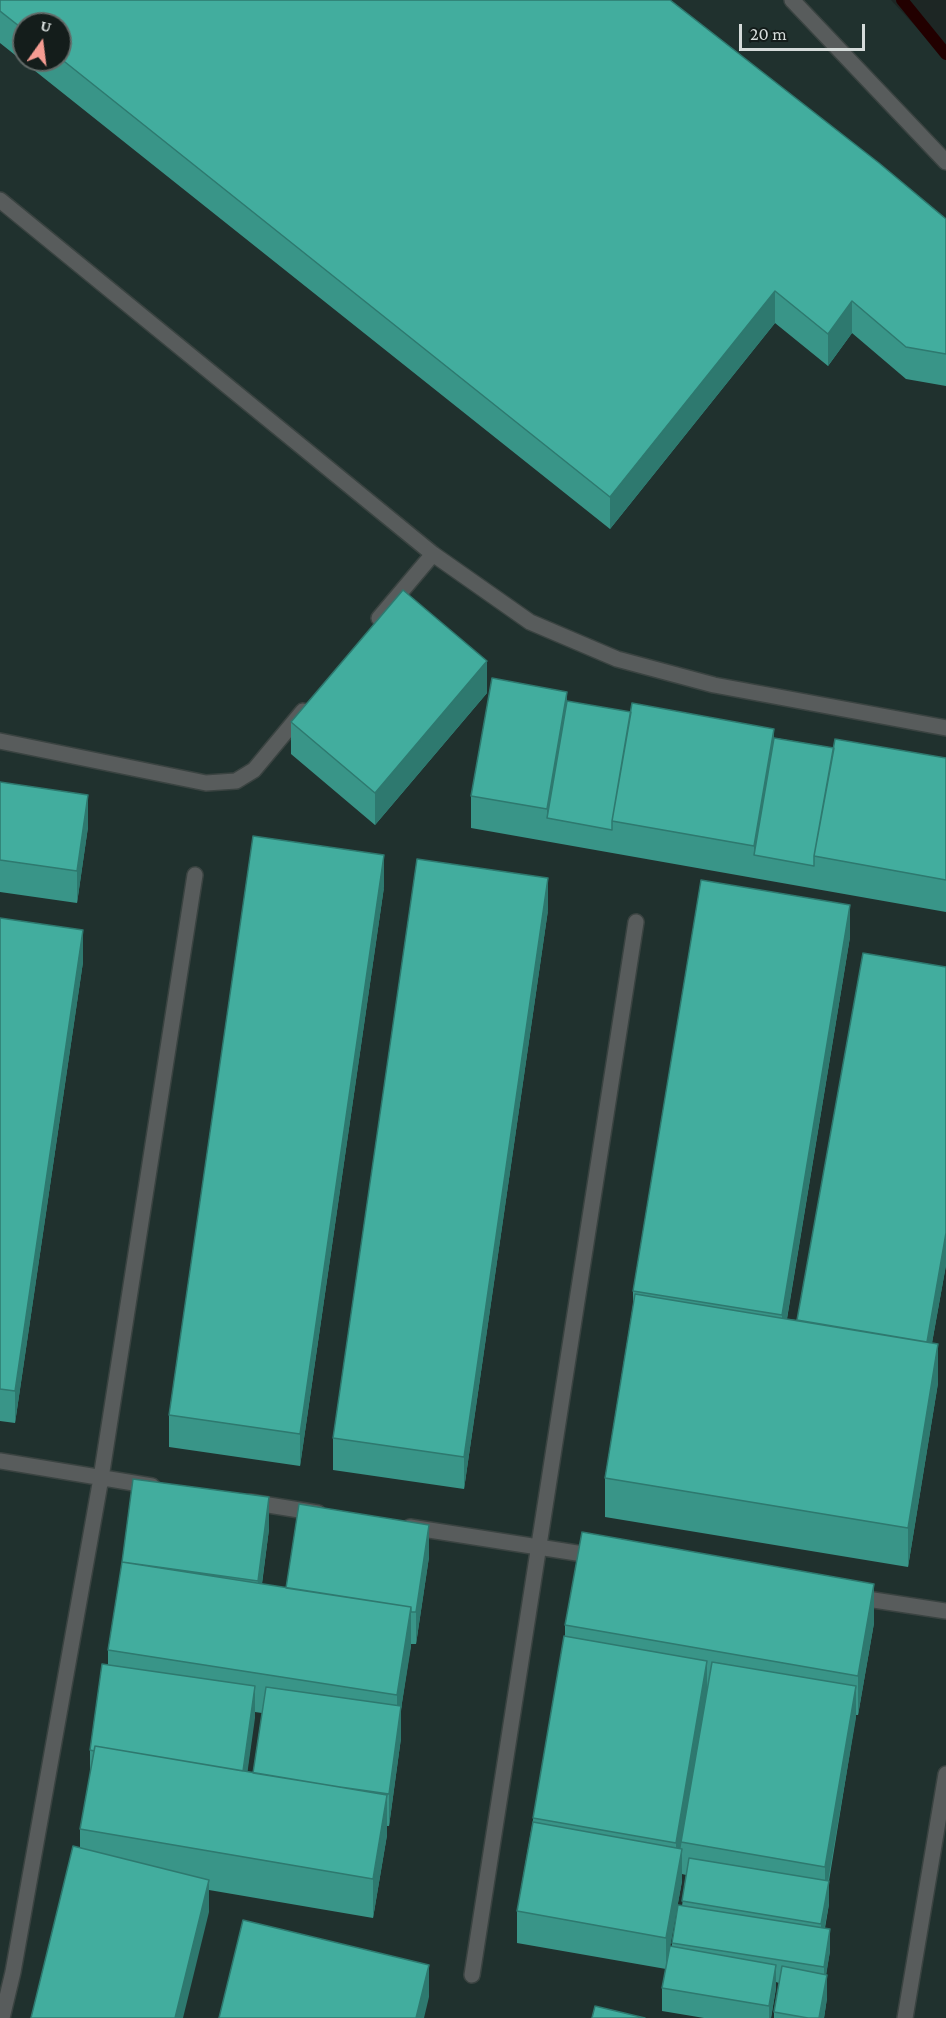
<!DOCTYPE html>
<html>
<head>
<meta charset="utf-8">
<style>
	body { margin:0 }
	#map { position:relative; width:946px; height:2018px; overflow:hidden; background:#1d2624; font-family:"Crimson Pro",serif }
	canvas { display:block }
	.north { position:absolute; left:12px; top:12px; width:60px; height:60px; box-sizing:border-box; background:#141d1b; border:2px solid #616967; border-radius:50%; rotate:14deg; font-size:16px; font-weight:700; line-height:24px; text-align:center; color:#d5dbda }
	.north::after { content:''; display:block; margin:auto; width:21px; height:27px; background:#f59c92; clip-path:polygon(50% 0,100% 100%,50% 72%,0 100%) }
	.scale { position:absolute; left:739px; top:24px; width:126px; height:27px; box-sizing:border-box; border:3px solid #d5dbda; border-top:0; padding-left:8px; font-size:18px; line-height:21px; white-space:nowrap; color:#d5dbda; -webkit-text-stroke:4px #141d1b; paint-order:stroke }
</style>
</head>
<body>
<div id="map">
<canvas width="946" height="2018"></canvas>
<div class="north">U</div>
<div class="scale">20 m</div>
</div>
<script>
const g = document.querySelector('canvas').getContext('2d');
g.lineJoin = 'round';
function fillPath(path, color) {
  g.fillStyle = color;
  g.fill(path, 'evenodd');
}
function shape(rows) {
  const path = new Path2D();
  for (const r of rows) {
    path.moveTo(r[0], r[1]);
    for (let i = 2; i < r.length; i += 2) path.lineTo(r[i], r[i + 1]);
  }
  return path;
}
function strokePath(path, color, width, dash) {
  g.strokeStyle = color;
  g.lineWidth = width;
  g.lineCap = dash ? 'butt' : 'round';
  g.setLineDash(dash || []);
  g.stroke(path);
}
const built = shape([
	[0,0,891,0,946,59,946,2018,0,2018],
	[24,24,60,24,60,60,24,60]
]);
const stream = shape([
	[902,0,946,54]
]);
const lane = shape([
	[792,0,946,162],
	[0,200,433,554,530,622,617,659,714,685,946,728],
	[379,618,433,554],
	[0,741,206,783,236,781,254,770,303,711],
	[0,1461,152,1486],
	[250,1502,318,1513],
	[410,1527,596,1556],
	[854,1597,946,1611],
	[472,1975,636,922],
	[2,2018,13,1972,101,1478,195,875],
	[905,2018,946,1774]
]);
const wall = shape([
	[0,0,946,219,946,386,906,379,852,333,828,366,775,323,610,529,0,43],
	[24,24,60,24,60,60,24,60],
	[487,693,375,825,291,754,291,722],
	[567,702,834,748,946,758,946,912,471,828,471,796],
	[0,782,88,827,77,903,0,892],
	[384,887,300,1466,169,1447,169,1415],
	[548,910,464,1489,333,1470,333,1438],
	[0,918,83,962,15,1423,0,1421],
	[850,937,787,1319,797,1320,946,967,946,1265,932,1343,938,1383,908,1567,605,1517,605,1478,633,1305,633,1291],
	[269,1497,269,1529,262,1584,286,1588,429,1557,416,1644,411,1644,401,1709,401,1738,389,1826,387,1826,387,1835,373,1918,209,1890,209,1912,80,1848,80,1829,90,1775,90,1750,108,1665,108,1650],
	[255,1712,262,1713,253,1773,247,1772],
	[874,1623,858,1715,856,1715,829,1881,829,1904,825,1928,830,1951,826,1974,827,1998,824,2018,774,2018,774,2012,779,1983,776,1982,776,1988,771,2018,704,2018,662,2011,662,1988,666,1969,517,1943,517,1911,565,1637,565,1625],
	[682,1874,686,1875,682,1906,672,1943,672,1947,670,1946,682,1881]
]);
const shadedWall = shape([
	[775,291,775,323,610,529,610,497],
	[852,301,852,333,828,366,828,334],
	[487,661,487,693,375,825,375,793],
	[567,692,567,724,547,818,547,809],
	[774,729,774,761,754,855,754,846],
	[88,795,88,827,77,903,77,871],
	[384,855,384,887,300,1466,300,1434],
	[548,878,548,910,464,1489,464,1457],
	[850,905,850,937,782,1348,782,1315],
	[83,930,83,962,15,1423,15,1391],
	[946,1233,946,1265,926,1376,926,1344],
	[938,1344,938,1383,908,1567,908,1528],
	[269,1497,269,1529,258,1613,258,1581],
	[429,1525,429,1557,416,1644,416,1612],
	[874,1584,874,1623,858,1715,858,1676],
	[411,1607,411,1647,401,1709,401,1738,389,1826,389,1794,397,1734,397,1695],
	[707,1661,707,1693,676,1875,676,1843],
	[255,1686,255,1718,243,1804,243,1772],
	[856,1686,856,1718,825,1899,825,1867],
	[387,1795,387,1835,373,1918,373,1879],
	[682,1849,682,1881,666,1970,666,1938],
	[209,1880,209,1912,183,2018,175,2018],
	[829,1881,829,1904,821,1947,821,1924],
	[830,1929,830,1951,824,1989,824,1967],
	[429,1965,429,1997,424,2018,416,2018],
	[776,1965,776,1988,771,2018,769,2018,769,2006],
	[827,1975,827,1998,824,2018,819,2018]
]);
const building = shape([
	[0,0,670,0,879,163,946,219,946,354,906,347,852,301,828,334,775,291,610,497,60,58,60,24,24,24,24,30,0,11,0,0],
	[403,590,487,661,375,793,291,722,403,590],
	[492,678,567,692,547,809,471,796,492,678],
	[567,701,631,712,612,821,612,830,547,818,567,701],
	[632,703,774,729,754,846,612,821,632,703],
	[774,738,834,748,814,856,814,866,754,855,774,738],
	[835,739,946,758,946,880,814,856,835,739],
	[0,782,88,795,77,871,0,860,0,782],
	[253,836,384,855,300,1434,169,1415,253,836],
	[417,859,548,878,464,1457,333,1438,417,859],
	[701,880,850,905,782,1315,633,1291,701,880],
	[0,918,83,930,15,1391,0,1389,0,918],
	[863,953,946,967,946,1233,927,1342,797,1320,863,953],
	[635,1294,938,1344,908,1528,605,1478,635,1294],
	[133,1479,269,1497,258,1581,122,1562,133,1479],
	[299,1504,429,1525,416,1612,411,1612,411,1607,286,1588,299,1504],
	[582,1532,874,1584,858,1676,565,1625,582,1532],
	[122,1562,411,1607,397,1695,108,1650,122,1562],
	[564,1636,707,1661,676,1843,533,1818,564,1636],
	[712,1662,856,1686,825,1867,681,1842,712,1662],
	[102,1664,255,1686,243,1771,95,1746,94,1751,90,1750,102,1664],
	[266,1687,401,1706,389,1794,340,1787,253,1773,266,1687],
	[95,1746,387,1795,373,1879,80,1829,95,1746],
	[533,1822,682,1849,666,1938,517,1911,533,1822],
	[73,1846,209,1880,175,2018,31,2018,73,1846],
	[689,1858,829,1881,821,1924,682,1901,689,1858],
	[678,1905,830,1929,824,1967,672,1943,678,1905],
	[243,1920,429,1965,416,2018,219,2018,243,1920],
	[670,1946,776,1965,769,2006,662,1988,670,1946],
	[782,1966,827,1975,819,2018,808,2018,774,2012,782,1966],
	[595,2006,645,2018,592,2018,595,2006]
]);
fillPath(built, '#20312e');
strokePath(stream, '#200', 12);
strokePath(lane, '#3a4341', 18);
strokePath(lane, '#585c5c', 15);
fillPath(wall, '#399588');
fillPath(shadedWall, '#2e796f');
fillPath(building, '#42ad9e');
strokePath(building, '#2e796f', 1.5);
</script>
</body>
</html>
